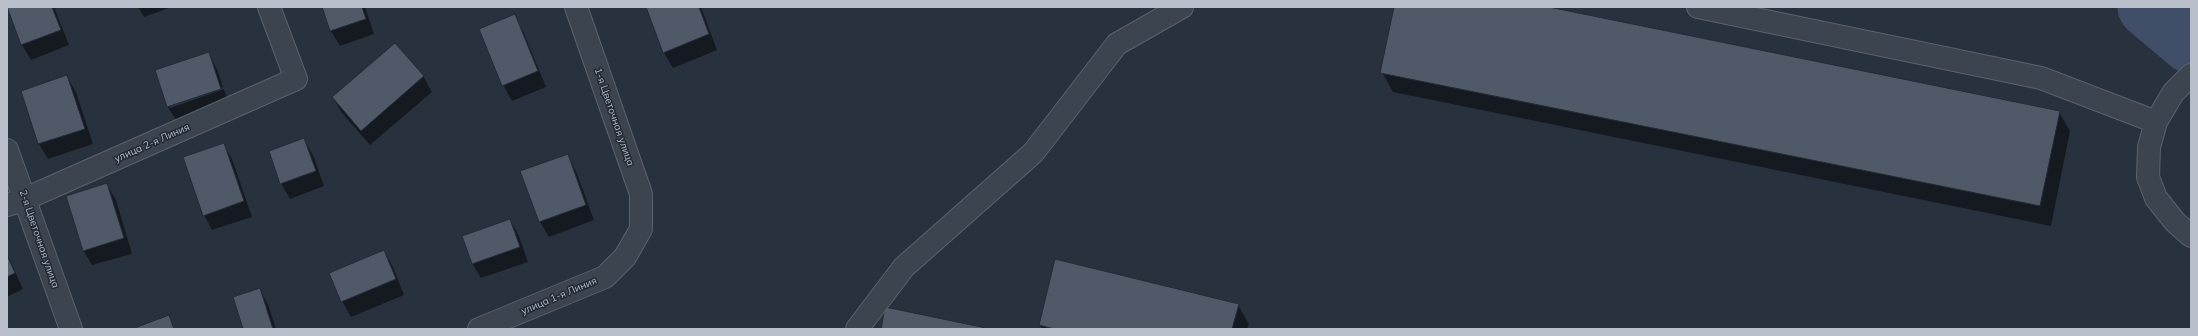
<!DOCTYPE html>
<html>
<head>
<meta charset="utf-8">
<style>
	body { margin:0 }
	#map { position:relative; width:2198px; height:336px; overflow:hidden; background:#28323f; font-family:Mulish,sans-serif }
	canvas { display:block }
	.frame { position:absolute; inset:0; border:8px solid #b9bfca; pointer-events:none }
</style>
</head>
<body>
<div id="map">
<canvas width="2198" height="336"></canvas>
<div class="frame"></div>
</div>
<script>
const g = document.querySelector('canvas').getContext('2d');
g.lineJoin = 'round';
function fillPath(path, color) {
  g.fillStyle = color;
  g.fill(path, 'evenodd');
}
function shape(rows) {
  const path = new Path2D();
  for (const r of rows) {
    path.moveTo(r[0], r[1]);
    for (let i = 2; i < r.length; i += 2) path.lineTo(r[i], r[i + 1]);
  }
  return path;
}
function strokePath(path, color, width, dash) {
  g.strokeStyle = color;
  g.lineWidth = width;
  g.lineCap = dash ? 'butt' : 'round';
  g.setLineDash(dash || []);
  g.stroke(path);
}
function label(font, color, halo, rows, align = 'center') {
  g.font = font + ' Mulish,sans-serif';
  g.lineWidth = 3;
  g.setLineDash([]);
  g.textBaseline = 'middle';
  g.strokeStyle = halo;
  g.fillStyle = color;
  for (const [text, x, y, turn = 0] of rows) {
    g.save();
    g.translate(x, y);
    g.rotate((+turn || 0) * Math.PI / 180);
    g.textAlign = isNaN(turn) ? turn : align;
    if (halo) g.strokeText(text, 0, 0);
    g.fillText(text, 0, 0);
    g.restore();
  }
}
const shadow = shape([
	[8,7,54,7,69,45,31,60,22,45],
	[138,7,172,7,144,17],
	[323,7,365,7,374,34,340,46,331,31],
	[647,7,701,7,717,50,673,68,664,53],
	[1395,7,1544,7,2059,112,2070,131,2051,226,1393,92,1382,72],
	[514,16,523,31,546,87,512,101,503,85],
	[208,53,217,69,223,87,170,106,170,108,224,89,229,104,177,122,168,107,156,71],
	[423,76,432,92,370,145,342,113,333,98],
	[67,77,76,92,93,144,48,159,39,144,22,92],
	[304,140,313,155,324,186,290,199,281,183],
	[223,144,232,159,252,217,212,230,204,215],
	[567,155,576,171,594,220,549,237,540,222],
	[107,185,116,200,132,254,92,265,83,250],
	[510,220,519,236,528,262,481,278,472,263],
	[384,251,393,267,404,295,351,317,342,301],
	[7,254,23,289,7,297],
	[259,289,268,304,276,329,244,329],
	[1238,305,1249,324,1247,329,1042,329,1040,325]
]);
const river = shape([
	[2148,7,2191,43]
]);
const building = shape([
	[7,7,52,7,61,30,21,45,7,7],
	[322,7,362,7,366,19,330,31,322,7],
	[646,7,699,7,709,34,663,53,646,7],
	[1394,7,1549,7,2060,111,2040,206,1380,73,1394,7],
	[515,14,538,71,502,86,479,29,515,14],
	[395,43,424,76,361,131,332,97,395,43],
	[209,52,221,89,167,107,155,70,209,52],
	[67,75,85,129,38,144,21,91,67,75],
	[304,138,316,171,280,184,269,151,304,138],
	[224,143,244,201,203,216,183,157,224,143],
	[568,154,586,205,539,222,520,171,568,154],
	[107,183,124,238,83,251,66,196,107,183],
	[510,219,520,247,472,264,462,236,510,219],
	[384,250,396,279,341,302,329,273,384,250],
	[7,255,15,273,7,277,7,255],
	[1055,259,1239,304,1232,329,1054,329,1039,325,1055,259],
	[260,288,273,329,243,329,233,297,260,288],
	[885,307,991,329,881,329,885,307],
	[169,315,174,329,132,329,169,315]
]);
const minor = shape([
	[1698,7,2041,78,2156,122],
	[2191,75,2173,93,2156,122,2149,147,2148,177,2156,198,2175,222,2191,236],
	[7,150,71,329],
	[7,205,25,199,296,79,269,7],
	[479,329,605,277,625,257,641,229,641,194,576,7],
	[857,329,904,267,1033,153,1117,44,1182,7]
]);
const streetNames = [
	["1-я Цветочная улица",614,117,71],
	["улица 2-я Линия",152,143,-24],
	["2-я Цветочная улица",39,239,71],
	["улица 1-я Линия",559,296,-23]
];
fillPath(shadow, '#0007');
strokePath(river, '#404f67', 61);
fillPath(building, '#4f5968');
strokePath(building, '#232b37', 1);
strokePath(minor, '#5a626d', 24);
strokePath(minor, '#3c444f', 22);
label('10px', '#b9bfca', '#212935', streetNames);
</script>
</body>
</html>
